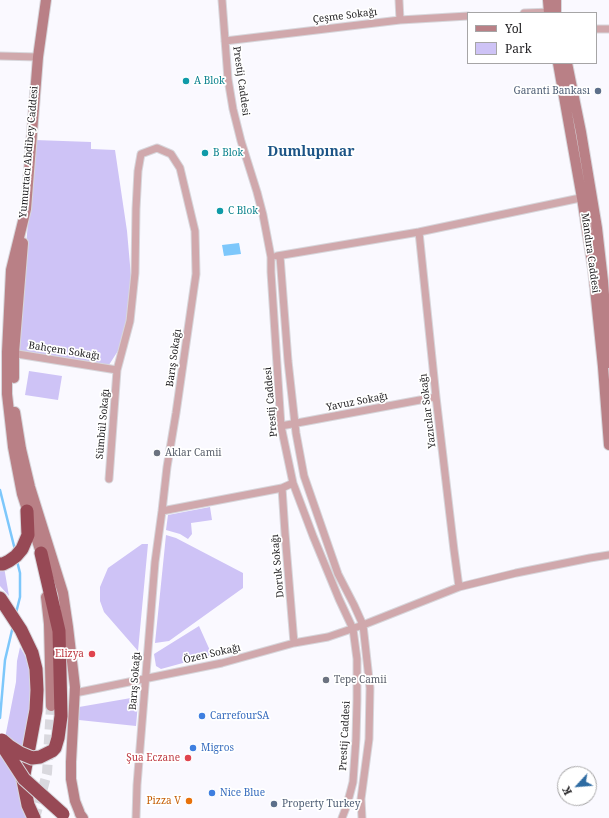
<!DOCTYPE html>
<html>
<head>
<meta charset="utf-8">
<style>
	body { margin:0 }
	#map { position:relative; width:609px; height:818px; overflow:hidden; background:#faf9ff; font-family:"Noto Serif",serif }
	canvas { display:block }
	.legend { position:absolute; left:467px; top:12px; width:130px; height:52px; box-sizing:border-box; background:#fff; border:1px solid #a6a5a6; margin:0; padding:5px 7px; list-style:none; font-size:12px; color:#201f21 }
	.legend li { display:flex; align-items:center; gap:8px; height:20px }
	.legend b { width:20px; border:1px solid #a6a5a6 }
	.north { position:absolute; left:557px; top:766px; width:40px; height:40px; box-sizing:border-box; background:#fff; border:1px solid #a6a5a6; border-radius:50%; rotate:244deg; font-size:11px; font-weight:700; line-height:16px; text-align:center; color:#201f21 }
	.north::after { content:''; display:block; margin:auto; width:14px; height:18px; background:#2e6ba2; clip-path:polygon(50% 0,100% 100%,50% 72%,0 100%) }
</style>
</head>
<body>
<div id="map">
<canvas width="609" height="818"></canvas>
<ul class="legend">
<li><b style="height:5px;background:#b98086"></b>Yol</li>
<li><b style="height:11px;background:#cec3f6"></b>Park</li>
</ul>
<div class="north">K</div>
</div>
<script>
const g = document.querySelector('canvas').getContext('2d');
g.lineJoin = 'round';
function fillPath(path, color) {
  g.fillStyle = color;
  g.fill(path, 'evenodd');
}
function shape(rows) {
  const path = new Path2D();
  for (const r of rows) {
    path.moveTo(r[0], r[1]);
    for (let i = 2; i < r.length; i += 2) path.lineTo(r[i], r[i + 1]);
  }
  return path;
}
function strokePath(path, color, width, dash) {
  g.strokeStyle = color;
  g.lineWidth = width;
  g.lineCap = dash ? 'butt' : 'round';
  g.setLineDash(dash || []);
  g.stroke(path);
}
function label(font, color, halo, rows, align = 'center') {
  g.font = font + ' "Noto Serif",serif';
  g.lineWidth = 3.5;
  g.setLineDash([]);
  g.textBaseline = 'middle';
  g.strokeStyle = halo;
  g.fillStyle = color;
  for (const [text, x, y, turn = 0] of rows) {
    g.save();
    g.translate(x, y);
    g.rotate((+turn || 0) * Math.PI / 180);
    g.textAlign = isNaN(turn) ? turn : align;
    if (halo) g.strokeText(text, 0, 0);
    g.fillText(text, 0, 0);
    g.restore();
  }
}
const green = shape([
	[35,140,91,142,91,149,115,150,127,231,133,299,123,343,107,368,17,352],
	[29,371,62,376,58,400,25,395],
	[210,507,212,520,191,523,192,534,188,539,180,534,166,530,168,515],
	[166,535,176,538,243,573,243,588,169,641,155,643],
	[142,544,148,544,138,651,104,612,100,601,100,587,108,568],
	[0,567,4,567,9,596,0,586],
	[199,626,212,655,161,669,156,666,154,654],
	[20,647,27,659,30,670,32,703,20,774,18,790,24,808,28,818,0,818,0,757,4,743,16,682,17,661],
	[131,698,138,703,136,726,79,720,79,707]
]);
const water = shape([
	[239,243,241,254,224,256,222,245]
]);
const stream = shape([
	[0,490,15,550],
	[16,613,20,597,20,573,17,561],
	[0,718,5,660,13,626]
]);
const secondaryTunnel = shape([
	[35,818,47,773,51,706]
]);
const street = shape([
	[222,0,228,79,233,109,241,141,257,192,263,215,271,257,271,272,281,426,293,483,313,536,339,599,353,629,357,659,357,700,356,739,353,782,347,805,342,818],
	[399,0,400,20],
	[524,13,552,12],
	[596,29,609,29],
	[225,41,400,20,468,16],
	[0,56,38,57],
	[419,232,436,397,454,550,459,587],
	[277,256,419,232,585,197],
	[280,256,288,361,296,433,304,476,338,574,354,605,363,625,370,688,369,739,361,799,362,818],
	[11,353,117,370],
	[281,426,436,397],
	[109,479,117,370,130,321,135,273,136,209,138,171,141,154,157,148,171,154,180,168,195,231,196,274,176,413,167,467,162,511,155,562,137,785,136,818],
	[282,488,285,533,294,643],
	[162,511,282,488,293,483],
	[75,693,222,663,294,643,328,637,363,625,459,587,516,573,590,558,609,555]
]);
const secondary = shape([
	[548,0,549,13],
	[556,0,556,13],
	[558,63,582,198,593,269,603,367,609,445],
	[567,63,581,132,597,228,603,281,609,363],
	[14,378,14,353,23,243],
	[15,412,21,449,30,487,63,593,68,627,75,687,71,762,71,779,75,801,79,811,80,814,83,818],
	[42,559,41,553,22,494,13,447,11,429,7,394,7,352,11,270,26,209,38,57,46,0],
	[46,597,49,624,51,706]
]);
const highway = shape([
	[41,553,59,631,61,716,58,738,55,748,52,751],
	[0,564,3,564,9,561,16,556,22,549,28,535,27,511],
	[0,598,21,630,32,653,36,669,37,690,36,710,23,780,28,805,34,818]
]);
const highwayBridge = shape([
	[2,740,9,746,20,753,32,758,40,757,52,751],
	[0,742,24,779,63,814]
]);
const markers = [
	[186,81,4,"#0f9aa8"],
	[598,91,4,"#5c6f8a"],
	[205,153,4,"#0f9aa8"],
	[220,211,4,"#0f9aa8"],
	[157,453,4,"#6b7280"],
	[92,654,4,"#e0444e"],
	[326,680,4,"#6b7280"],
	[202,716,4,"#3f7fe0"],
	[193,748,4,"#3f7fe0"],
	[188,758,4,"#e0444e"],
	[212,793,4,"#3f7fe0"],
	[189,801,4,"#e8710a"],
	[274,804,4,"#5c6f8a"]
];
const streetNames = [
	["Çeşme Sokağı",345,16,-7],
	["Prestij Caddesi",241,81,82],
	["Yumurtacı Abdibey Caddesi",29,152,-85],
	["Mandıra Caddesi",590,253,82],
	["Bahçem Sokağı",64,351,9],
	["Barış Sokağı",174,358,-82],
	["Prestij Caddesi",271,402,-95],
	["Yavuz Sokağı",357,402,-11],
	["Yazıcılar Sokağı",428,411,-97],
	["Sümbül Sokağı",103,424,-85],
	["Doruk Sokağı",278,566,-95],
	["Özen Sokağı",212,654,-13],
	["Barış Sokağı",135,681,-86],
	["Prestij Caddesi",345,736,-87]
];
const cultureNames = [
	["A Blok",194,81],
	["B Blok",213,153],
	["C Blok",228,211]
];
const serviceNames = [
	["Garanti Bankası",590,91],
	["Property Turkey",282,804,"left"]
];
const worshipNames = [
	["Aklar Camii",165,453],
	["Tepe Camii",334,680]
];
const healthNames = [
	["Elizya",84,654],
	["Şua Eczane",180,758]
];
const shopNames = [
	["CarrefourSA",210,716],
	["Migros",201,748],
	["Nice Blue",220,793]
];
const foodNames = [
	["Pizza V",181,801]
];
const districtNames = [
	["Dumlupınar",311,152]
];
fillPath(green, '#cec3f6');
fillPath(water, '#7dc7fb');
strokePath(stream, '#7dc7fb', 2.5);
strokePath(secondaryTunnel, '#d9d8de', 10, [10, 5]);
strokePath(street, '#d7d6db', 9);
strokePath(secondary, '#d7d6db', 12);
strokePath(highway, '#d7d6db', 15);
strokePath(street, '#d0a8ac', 7);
strokePath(secondary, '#b98086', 10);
strokePath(highway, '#974955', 13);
strokePath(highwayBridge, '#d7d6db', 15, []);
strokePath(highwayBridge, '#974955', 13);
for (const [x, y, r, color] of markers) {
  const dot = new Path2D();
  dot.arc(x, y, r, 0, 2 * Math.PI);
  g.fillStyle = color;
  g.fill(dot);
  strokePath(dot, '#fff', 1.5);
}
label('10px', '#201f21', '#fff', streetNames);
label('10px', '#0d838f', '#fff', cultureNames, 'left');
label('10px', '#4e5e75', '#fff', serviceNames, 'right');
label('10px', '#5b616d', '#fff', worshipNames, 'left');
label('10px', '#be3a42', '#fff', healthNames, 'right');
label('10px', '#366cbe', '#fff', shopNames, 'left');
label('10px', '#c56008', '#fff', foodNames, 'right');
label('bold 14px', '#1c5486', '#fff', districtNames);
</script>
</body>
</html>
